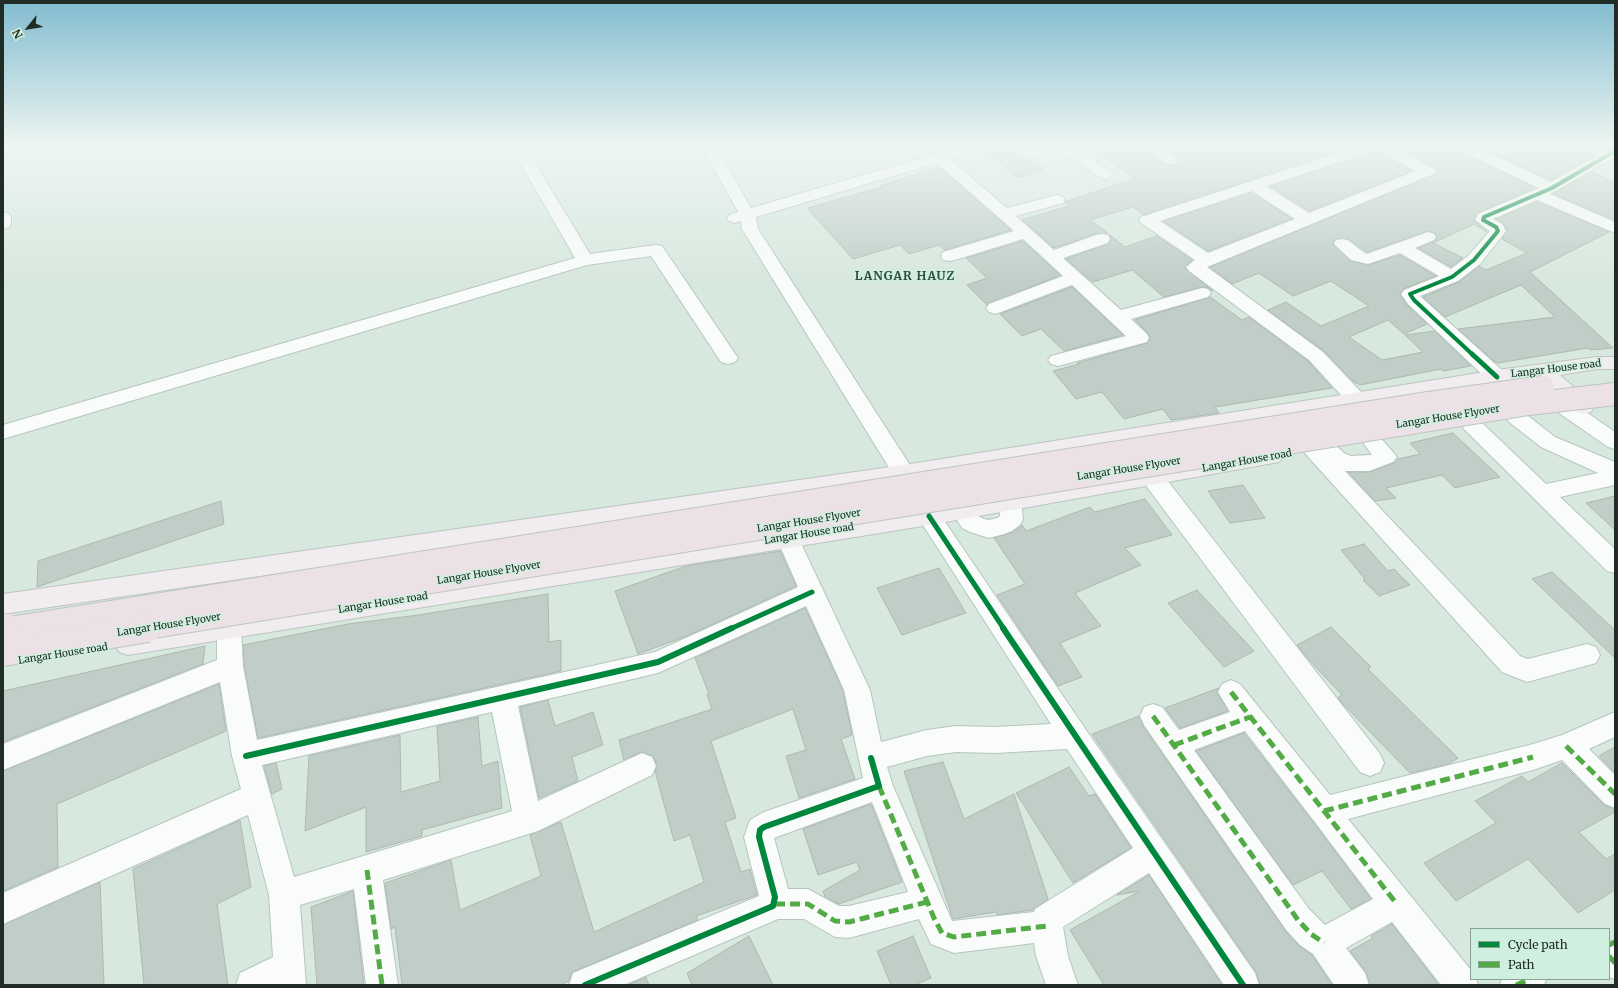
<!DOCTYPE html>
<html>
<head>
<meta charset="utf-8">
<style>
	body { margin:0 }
	#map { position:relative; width:1618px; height:988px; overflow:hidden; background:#d7e8df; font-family:Merriweather,serif }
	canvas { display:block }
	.frame { position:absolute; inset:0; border:4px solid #202c26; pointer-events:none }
	.legend { position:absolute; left:1470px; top:928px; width:140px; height:52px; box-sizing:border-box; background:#cff0df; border:1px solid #89a295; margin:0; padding:5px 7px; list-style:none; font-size:12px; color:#202c26 }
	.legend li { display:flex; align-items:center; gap:8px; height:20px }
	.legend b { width:20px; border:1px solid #89a295 }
	.north { position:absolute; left:8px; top:8px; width:40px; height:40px; -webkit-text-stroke:3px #cff0df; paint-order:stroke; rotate:240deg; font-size:11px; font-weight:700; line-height:16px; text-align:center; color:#202c26 }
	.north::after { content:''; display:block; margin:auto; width:14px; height:18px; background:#202c26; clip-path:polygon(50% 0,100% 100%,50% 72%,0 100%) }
</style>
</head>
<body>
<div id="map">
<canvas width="1618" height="988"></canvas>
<div class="frame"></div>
<ul class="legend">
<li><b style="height:5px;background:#00873e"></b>Cycle path</li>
<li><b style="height:5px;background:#52ab44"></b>Path</li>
</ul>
<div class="north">N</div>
</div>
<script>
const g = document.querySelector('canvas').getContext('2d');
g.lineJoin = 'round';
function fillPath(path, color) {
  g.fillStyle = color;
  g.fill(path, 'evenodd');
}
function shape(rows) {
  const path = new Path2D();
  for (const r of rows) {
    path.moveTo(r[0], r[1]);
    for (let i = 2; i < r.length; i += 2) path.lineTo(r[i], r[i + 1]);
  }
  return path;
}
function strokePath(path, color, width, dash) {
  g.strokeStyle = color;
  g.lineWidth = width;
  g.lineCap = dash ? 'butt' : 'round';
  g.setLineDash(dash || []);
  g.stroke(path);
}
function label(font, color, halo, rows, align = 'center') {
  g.font = font + ' Merriweather,serif';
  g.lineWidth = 3;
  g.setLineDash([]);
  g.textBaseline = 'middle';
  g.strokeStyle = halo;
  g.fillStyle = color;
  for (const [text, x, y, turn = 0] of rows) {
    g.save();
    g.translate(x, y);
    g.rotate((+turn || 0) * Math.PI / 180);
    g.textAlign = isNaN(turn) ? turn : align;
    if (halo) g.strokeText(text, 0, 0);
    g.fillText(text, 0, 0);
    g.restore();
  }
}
const building = shape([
	[1085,145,1117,145,1131,154,1143,150,1165,164,1171,165,1176,164,1179,160,1160,145,1357,145,1144,215,1133,207,1090,220,1108,233,1096,234,1054,248,1022,220,1069,206,1065,202,1136,178,1085,145],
	[1394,145,1452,145,1454,149,1535,188,1477,213,1474,220,1487,232,1474,224,1433,243,1463,258,1451,267,1418,248,1435,241,1437,238,1435,233,1428,231,1367,252,1348,239,1335,239,1333,245,1351,261,1368,265,1400,255,1436,276,1403,289,1400,294,1407,305,1427,324,1404,334,1388,320,1349,337,1382,360,1423,352,1405,335,1435,331,1471,366,1443,371,1441,369,1360,385,1357,383,1355,383,1324,351,1268,310,1286,302,1321,326,1369,306,1331,281,1293,296,1259,273,1232,284,1210,267,1434,175,1437,172,1434,167,1394,145],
	[1476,145,1575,145,1577,149,1594,156,1551,180,1476,145],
	[1012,147,1025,158,1044,169,1018,178,989,154,1012,147],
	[1377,152,1412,171,1309,211,1270,186,1377,152],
	[939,167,1011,230,945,250,939,245,909,254,900,245,853,259,807,208,882,187,880,186,939,167],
	[1591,172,1615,182,1615,220,1553,194,1591,172],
	[1252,193,1292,219,1208,251,1163,221,1252,193],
	[1537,202,1609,232,1530,272,1613,348,1590,350,1588,348,1498,363,1494,361,1458,329,1555,317,1521,285,1445,317,1423,297,1459,282,1479,266,1486,270,1527,253,1502,239,1507,230,1503,223,1496,219,1537,202],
	[1110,235,1125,247,1157,236,1192,260,1185,268,1213,291,1208,288,1202,287,1164,297,1132,270,1093,282,1066,259,1108,244,1111,240,1110,235],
	[1023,241,1060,275,987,305,967,285,987,278,966,258,1023,241],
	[1072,287,1123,335,1064,351,1041,329,1022,336,1000,314,1072,287],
	[1210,297,1242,320,1249,317,1308,361,1332,388,1215,407,1219,413,1171,420,1163,409,1124,419,1102,392,1076,399,1053,371,1079,364,1077,363,1147,343,1150,339,1148,333,1135,320,1210,297],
	[1453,433,1500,477,1455,488,1442,475,1386,488,1396,498,1375,501,1348,472,1370,472,1394,463,1398,459,1420,454,1410,443,1453,433],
	[1243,485,1265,518,1230,523,1208,491,1243,485],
	[1615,496,1615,530,1586,503,1615,496],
	[1145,499,1172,535,1125,548,1141,565,1075,593,1101,626,1060,643,1082,677,1058,686,997,595,1025,584,994,538,1013,532,1022,525,1026,531,1090,507,1095,512,1145,499],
	[221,501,224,524,37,587,38,561,221,501],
	[1364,544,1388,571,1394,569,1410,585,1379,596,1363,580,1365,579,1341,550,1364,544],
	[780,551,796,586,687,636,638,654,615,591,686,566,780,551],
	[939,568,966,613,902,635,877,588,939,568],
	[1552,572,1615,630,1615,658,1532,579,1552,572],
	[1197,590,1254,651,1224,667,1168,603,1197,590],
	[548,594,549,642,561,640,561,671,258,738,244,666,243,645,348,624,418,615,548,594],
	[805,608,843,690,852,735,841,739,855,779,799,798,786,756,806,750,793,709,711,741,736,818,725,822,741,872,750,869,757,895,696,916,698,920,572,972,569,981,560,985,402,985,395,927,391,929,385,883,451,860,460,910,541,876,530,835,561,822,594,932,704,882,690,835,674,841,655,771,657,765,653,756,641,752,624,760,619,740,712,709,707,695,709,694,695,658,805,608],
	[1331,627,1371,667,1368,669,1458,758,1449,764,1410,773,1341,702,1338,697,1342,695,1310,661,1297,645,1331,627],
	[205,646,203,664,3,742,3,691,205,646],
	[219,684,226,731,57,804,58,867,3,891,3,771,219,684],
	[1219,688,1217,693,1228,711,1180,728,1165,708,1219,688],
	[548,700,555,726,593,712,603,745,572,757,578,781,539,798,520,707,548,700],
	[1139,716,1143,726,1286,932,1299,946,1312,955,1332,985,1260,985,1256,972,1092,734,1139,716],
	[478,717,482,766,498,761,502,808,422,830,422,836,366,852,366,807,305,831,309,756,400,735,401,792,440,781,437,726,478,717],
	[1244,733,1313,822,1371,899,1351,909,1322,871,1293,885,1196,751,1244,733],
	[1615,747,1615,773,1599,756,1615,747],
	[943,762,964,819,1014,794,1048,899,1033,910,997,915,996,912,953,919,904,771,943,762],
	[276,763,282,789,272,794,264,766,276,763],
	[1562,763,1604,805,1615,809,1615,812,1579,832,1606,859,1615,854,1615,890,1578,913,1528,859,1456,901,1424,863,1496,823,1475,801,1522,776,1528,782,1562,763],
	[1069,767,1089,796,1095,794,1131,848,1073,883,1016,793,1069,767],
	[871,804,902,882,839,904,825,897,823,891,860,870,857,862,818,875,803,829,871,804],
	[240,820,251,887,217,904,228,985,144,985,133,869,240,820],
	[1149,875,1222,985,1104,985,1070,930,1140,891,1117,895,1149,875],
	[100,882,104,985,3,985,3,925,100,882],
	[353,891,364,985,317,985,311,907,353,891],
	[1392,924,1439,985,1370,985,1366,972,1350,951,1373,938,1371,936,1392,924],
	[749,936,773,985,692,985,687,973,749,936],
	[913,936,931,978,915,985,891,985,877,951,913,936],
	[646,977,649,985,628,985,646,977]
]);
const minor = shape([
	[510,145,524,145,590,254,656,245,662,246,738,358,735,362,728,364,721,362,651,256,587,265,3,439,3,425,575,258,510,145],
	[701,145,715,145,751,208,966,145,989,145,987,148,950,159,1007,208,1057,195,1063,197,1065,200,1063,203,1016,216,1054,250,1096,235,1102,234,1108,235,1110,239,1108,243,1063,258,1121,310,1202,288,1208,289,1211,293,1208,297,1131,319,1147,334,1149,338,1147,342,1058,366,1051,364,1048,360,1051,356,1126,336,1072,285,1001,312,995,314,989,312,986,308,989,304,1063,276,1023,239,955,260,949,261,943,260,941,256,943,252,1014,231,937,163,756,217,758,229,915,473,912,479,904,481,896,479,742,229,741,221,735,223,729,221,727,218,729,215,738,212,701,145],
	[1013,145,1029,145,1033,148,1043,145,1072,145,1113,174,1110,177,1105,179,1100,177,1059,150,1031,158,1026,157,1013,145],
	[1139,145,1157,145,1178,160,1176,163,1171,164,1166,163,1139,145],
	[1363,145,1390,145,1433,168,1436,171,1433,174,1207,267,1323,352,1364,395,1367,400,1364,405,1357,407,1350,405,1309,360,1189,271,1186,267,1195,260,1141,223,1139,220,1141,217,1363,145],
	[1377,150,1416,171,1309,213,1266,186,1377,150],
	[1252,191,1295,219,1208,253,1160,221,1252,191],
	[1453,145,1472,145,1551,182,1597,156,1578,148,1576,145,1596,145,1607,149,1615,147,1615,157,1550,194,1615,222,1615,233,1537,200,1493,219,1502,224,1506,231,1480,264,1458,281,1420,296,1504,372,1507,377,1504,382,1497,384,1490,382,1408,304,1401,294,1404,290,1439,276,1400,253,1368,264,1351,260,1334,244,1336,240,1342,239,1348,240,1363,252,1367,254,1428,232,1434,234,1436,237,1434,240,1415,248,1451,269,1468,256,1490,231,1475,220,1478,214,1539,188,1455,148,1453,145],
	[3,212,9,214,11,217,11,224,9,227,3,229,3,212],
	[1566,401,1573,403,1615,432,1615,449,1608,447,1559,413,1556,408,1559,403,1566,401],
	[1516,410,1523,412,1555,437,1615,462,1615,485,1560,497,1615,549,1615,573,1607,571,1464,429,1461,424,1464,419,1471,417,1478,419,1546,484,1598,473,1541,447,1509,422,1506,417,1509,412,1516,410],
	[1372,434,1379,436,1393,452,1397,457,1393,462,1369,471,1345,471,1520,656,1528,659,1587,644,1596,647,1600,655,1596,663,1527,682,1502,672,1302,450,1306,445,1313,442,1318,444,1326,440,1333,443,1344,453,1351,456,1369,455,1372,455,1362,441,1365,436,1372,434],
	[1152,469,1160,471,1380,754,1384,763,1380,772,1370,776,1360,772,1144,483,1141,477,1144,471,1152,469],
	[1010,494,1018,496,1021,502,1023,519,1020,525,1012,531,1004,534,989,538,970,532,962,528,951,510,954,504,962,501,970,504,978,516,984,519,989,520,997,518,1000,516,999,502,1002,496,1010,494],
	[929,507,937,510,1084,727,1255,973,1259,985,1224,985,1149,873,1063,927,1068,956,1078,985,1046,985,1036,956,1034,943,954,953,931,944,919,919,849,938,835,937,804,919,778,919,624,985,569,985,573,973,759,896,744,837,750,820,764,812,863,778,844,690,806,606,658,673,518,706,538,801,642,753,652,757,656,766,652,775,538,831,383,880,398,985,366,985,354,889,300,905,306,985,236,985,240,973,273,957,269,895,248,815,3,924,3,893,241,789,232,756,220,682,3,770,3,744,217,660,217,627,220,620,229,616,238,620,241,627,243,666,257,740,655,652,798,587,776,537,779,531,787,528,795,531,798,537,870,690,881,742,927,730,956,726,995,727,1051,724,921,522,918,516,921,510,929,507],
	[492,712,512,811,294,877,262,765,492,712],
	[1067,749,1133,848,1035,909,1034,912,952,921,893,786,887,767,927,756,956,752,995,753,1067,749],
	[872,802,908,892,849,906,839,906,808,889,788,889,774,838,872,802],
	[1231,680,1240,684,1330,795,1533,744,1562,735,1615,712,1615,737,1589,749,1615,775,1615,808,1605,804,1562,760,1533,770,1348,819,1471,970,1471,979,1476,979,1478,985,1441,985,1392,922,1346,948,1365,973,1369,985,1334,985,1313,954,1300,945,1287,931,1144,725,1140,716,1144,707,1153,704,1162,707,1179,730,1230,712,1218,692,1222,684,1231,680],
	[1245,731,1314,821,1373,899,1325,925,1309,909,1194,750,1245,731],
	[1609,940,1615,943,1615,979,1609,977,1609,940],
	[1502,979,1546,979,1544,985,1500,985,1502,979]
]);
const major = shape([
	[1597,357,1615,357,1615,369,1597,369,1560,375,1591,402,1594,407,1591,412,1584,414,1577,412,1539,377,904,481,3,614,3,594,904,465,1497,370,1597,357],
	[1272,449,1279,452,1283,457,1279,462,929,525,128,655,119,652,115,644,119,636,128,633,929,507,1272,449]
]);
const highwayBridgeFar1 = shape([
	[3,629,1427,403,1543,387],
	[142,629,1529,404,1615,394]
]);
const highwayBridge = shape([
	[3,629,7,628],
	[3,652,148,628]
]);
const quiet = shape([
	[1231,692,1396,903],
	[1153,716,1298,920,1311,934,1324,943],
	[1174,745,1250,717],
	[1566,746,1615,794],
	[879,786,934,918,942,933,954,937,1047,926],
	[1324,811,1533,757],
	[367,870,382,985],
	[775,904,808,904,835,921,849,922,927,902],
	[1609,945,1615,942],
	[1609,956,1615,963],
	[1516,985,1530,979]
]);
const cyclewayFar2 = shape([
	[1473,355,1414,300,1410,294,1452,277,1474,260,1498,231,1496,227,1483,220,1484,217,1552,188,1615,151]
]);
const cyclewayFar1 = shape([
	[1472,354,1497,377],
	[929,516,1004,629],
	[730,629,812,592]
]);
const cycleway = shape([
	[1003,628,1243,985],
	[246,756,658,662,732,628],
	[585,985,773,906,775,897,759,837,760,830,764,827,879,786,871,758]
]);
const streetNames = [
	["Langar House road",1556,369,-7],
	["Langar House Flyover",1448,417,-9],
	["Langar House road",1247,461,-10],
	["Langar House Flyover",1129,469,-9],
	["Langar House Flyover",809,521,-9],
	["Langar House road",809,534,-9],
	["Langar House Flyover",489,573,-9],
	["Langar House road",383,603,-9],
	["Langar House Flyover",169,625,-9],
	["Langar House road",63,654,-9]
];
const farDistrictnames = [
	["LANGAR HAUZ",905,277]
];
fillPath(building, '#c0cec7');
strokePath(building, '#acb9b2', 1);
strokePath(minor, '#b7c5be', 2);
strokePath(major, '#bcc5c0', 2);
fillPath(minor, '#f9fcfa');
fillPath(major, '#f1ecef');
strokePath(highwayBridgeFar1, '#bcc5c0', 24, []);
strokePath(highwayBridge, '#bcc5c0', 30, []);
strokePath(highwayBridgeFar1, '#ece1e7', 22);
strokePath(highwayBridge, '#ece1e7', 28);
strokePath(quiet, '#52ab44', 5, [10, 5]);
strokePath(cyclewayFar2, '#00873e', 4);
strokePath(cyclewayFar1, '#00873e', 5);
strokePath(cycleway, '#00873e', 6);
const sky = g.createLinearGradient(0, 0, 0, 284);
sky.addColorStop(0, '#82bcd0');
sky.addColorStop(0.51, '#edf5f1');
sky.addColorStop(1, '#edf5f100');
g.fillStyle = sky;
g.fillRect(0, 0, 1618, 284);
label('10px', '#202c26', '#cff0df', streetNames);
g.letterSpacing = '1px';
label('bold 12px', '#304c3f', '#cff0df', farDistrictnames);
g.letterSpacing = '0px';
</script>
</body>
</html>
